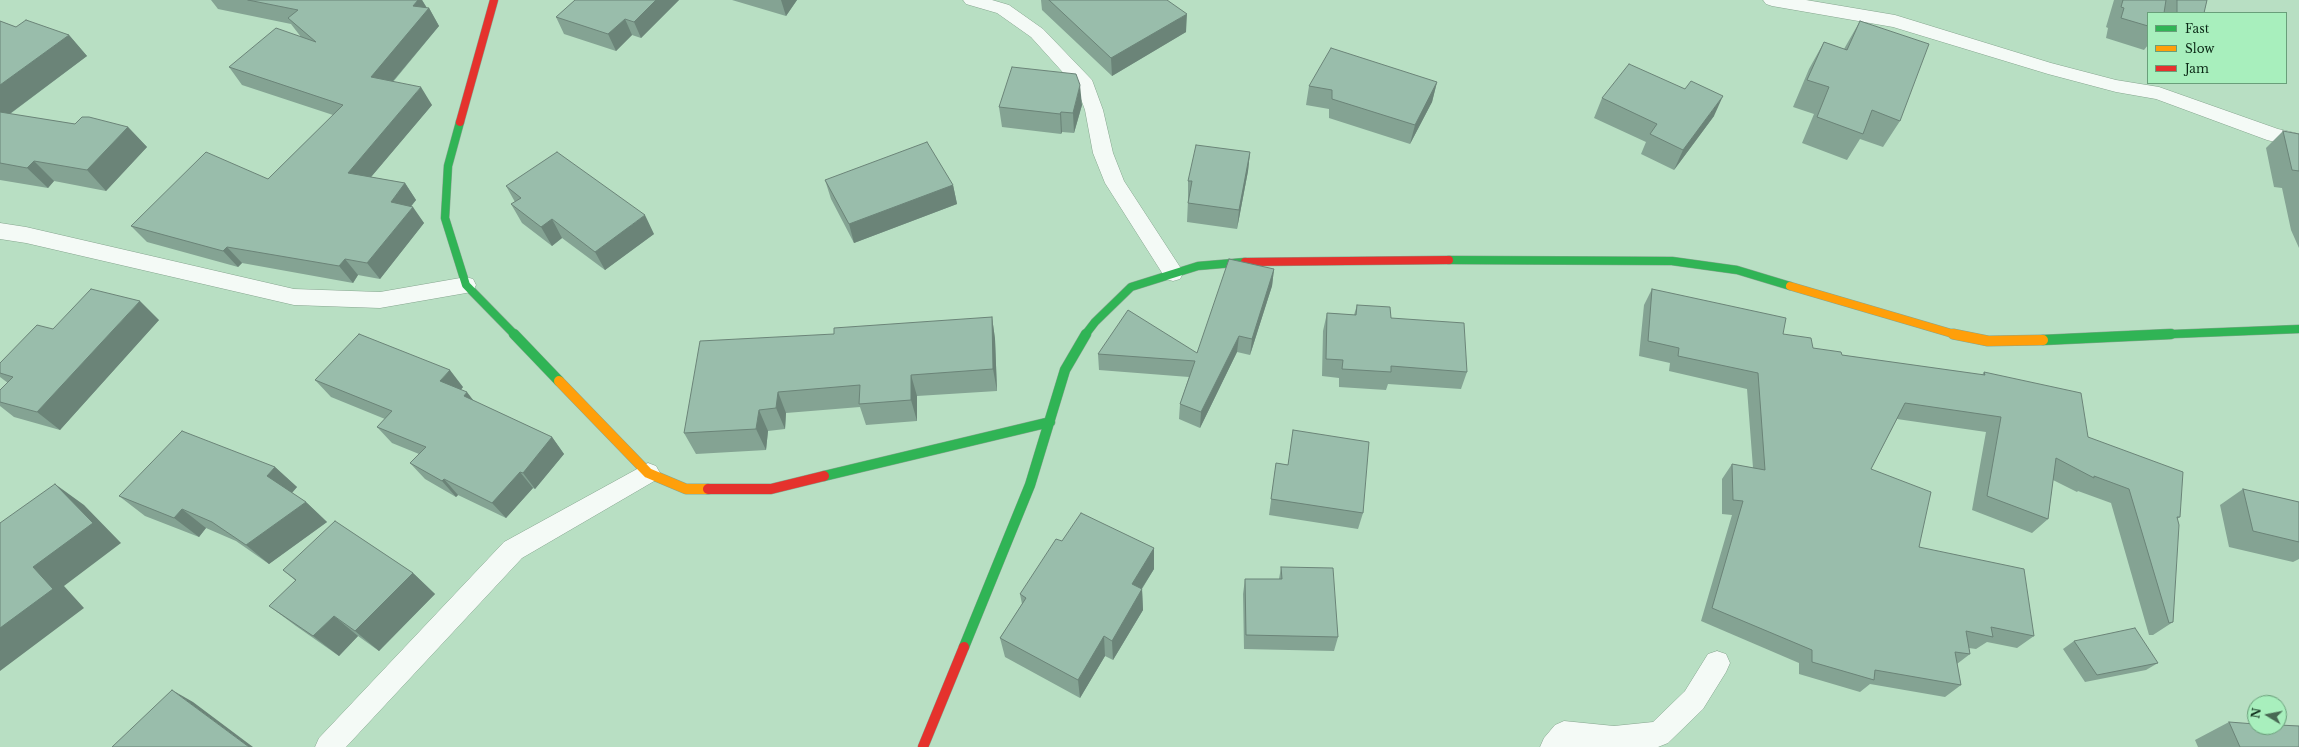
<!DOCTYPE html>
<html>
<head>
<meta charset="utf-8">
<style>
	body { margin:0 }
	#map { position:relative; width:2299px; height:747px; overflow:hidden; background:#b8dfc3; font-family:"Libre Baskerville",serif }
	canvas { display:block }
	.legend { position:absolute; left:2147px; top:12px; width:140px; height:72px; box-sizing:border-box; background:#a8efbd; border:1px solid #699f7a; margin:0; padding:5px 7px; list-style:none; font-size:12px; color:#0b2816 }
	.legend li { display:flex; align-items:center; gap:8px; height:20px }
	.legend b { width:20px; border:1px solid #699f7a }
	.north { position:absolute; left:2247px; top:695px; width:40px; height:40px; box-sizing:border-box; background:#a8efbd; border:1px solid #699f7a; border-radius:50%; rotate:280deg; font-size:11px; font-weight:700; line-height:16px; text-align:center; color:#0b2816 }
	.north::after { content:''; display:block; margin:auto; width:14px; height:18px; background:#486853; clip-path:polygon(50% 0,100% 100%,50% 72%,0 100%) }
</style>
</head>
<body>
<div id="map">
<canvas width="2299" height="747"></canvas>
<ul class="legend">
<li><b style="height:5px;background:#30b455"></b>Fast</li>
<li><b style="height:5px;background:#ff9f0a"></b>Slow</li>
<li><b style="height:5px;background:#e5322d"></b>Jam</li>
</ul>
<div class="north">N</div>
</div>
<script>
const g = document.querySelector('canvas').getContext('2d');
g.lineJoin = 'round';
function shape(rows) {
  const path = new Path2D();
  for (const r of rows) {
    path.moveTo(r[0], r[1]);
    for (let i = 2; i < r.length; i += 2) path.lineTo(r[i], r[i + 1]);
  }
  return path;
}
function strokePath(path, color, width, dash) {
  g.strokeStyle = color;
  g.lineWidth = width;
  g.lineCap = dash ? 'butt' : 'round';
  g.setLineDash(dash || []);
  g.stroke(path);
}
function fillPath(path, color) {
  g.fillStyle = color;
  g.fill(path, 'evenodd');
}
const street = shape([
	[963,0,992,0,1009,5,1043,29,1092,80,1103,110,1113,153,1124,181,1180,267,1183,273,1180,279,1173,281,1166,279,1105,183,1093,153,1085,110,1077,88,1031,37,997,13,966,4,963,0],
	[1763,0,1806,0,1895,15,2051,63,2116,80,2159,87,2278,129,2299,134,2299,148,2267,140,2156,99,2116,92,2048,74,1893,27,1772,6,1766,4,1763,0],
	[0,223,26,227,294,289,380,292,466,277,473,279,476,285,473,291,466,293,380,308,294,305,26,243,0,239,0,223],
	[648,463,656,466,660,473,656,480,522,558,346,747,315,747,319,738,504,542,648,463],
	[1717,651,1726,654,1730,663,1726,672,1703,709,1668,743,1658,747,1540,747,1544,738,1555,725,1564,721,1614,726,1653,722,1685,691,1708,654,1717,651]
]);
const fastFar1 = shape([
	[460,122,448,166,445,218,466,285,515,335],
	[1449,260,1672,261,1737,270,1790,286],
	[1085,335,1095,322,1131,287,1198,266,1245,262],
	[2148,335,2299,329]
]);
const fast = shape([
	[514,334,559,381],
	[2043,340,2171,334],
	[824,476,1050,422],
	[964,647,1030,485,1065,370,1086,334]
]);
const slowFar1 = shape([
	[1790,286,1957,335]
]);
const slow = shape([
	[1953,334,1988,341,2043,340],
	[559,381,648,473,686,489,708,489]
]);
const jamFar1 = shape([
	[460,122,494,0],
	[1245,262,1449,260]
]);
const jam = shape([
	[708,489,771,489,824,476],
	[923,747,964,647]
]);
const wall = shape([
	[211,0,422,0,427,8,429,8,439,26,393,82,432,105,371,177,405,183,416,200,411,206,424,223,380,279,358,275,353,283,242,263,238,267,147,242,131,226,268,179,333,115,242,85,229,67,301,37,291,24,218,9],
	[575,0,679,0,641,38,632,35,616,51,564,34,556,17],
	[732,0,797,0,786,16],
	[1041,0,1167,0,1186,32,1112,76,1042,10],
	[2114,0,2207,0,2204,13,2148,13,2148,45,2144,50,2106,38,2108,28,2106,27],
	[0,21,16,27,69,35,87,56,10,114,75,124,128,127,147,147,106,191,54,181,48,188,0,180],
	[1860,21,1900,121,1883,147,1860,139,1847,160,1802,143,1814,114,1793,107,1809,69,1824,42,1844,49],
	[1437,82,1432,102,1410,144,1329,118,1329,109,1306,105,1309,86],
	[1602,98,1714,116,1674,170,1641,154,1646,142,1594,118],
	[1082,105,1074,133,1062,132,1061,134,1002,127,999,107],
	[2283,131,2299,134,2299,248,2291,230,2282,188,2274,187,2266,148],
	[1250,152,1248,171,1237,229,1187,222,1188,200,1188,181],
	[825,180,953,185,957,204,854,243,831,199],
	[506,186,654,234,605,270,562,238,552,246,522,223,511,204,515,202],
	[1274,269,1272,286,1250,355,1237,352,1200,428,1179,419,1180,404,1189,377,1099,370,1098,354,1197,353],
	[1652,289,1783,334,1813,348,1842,355,1982,375,1984,372,2088,437,2180,517,2177,519,2173,622,2153,635,2149,635,2111,503,2078,491,2077,492,2053,480,2048,519,2032,533,1972,510,1986,432,1897,419,1871,469,1919,547,2034,636,2017,648,1987,642,1976,649,1969,648,1970,654,1957,664,1961,685,1945,697,1870,684,1860,692,1799,674,1799,663,1701,621,1732,515,1722,514,1722,479,1732,464,1753,468,1747,389,1669,371,1670,363,1639,356,1644,305],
	[1357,305,1391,318,1467,372,1461,389,1388,384,1386,390,1339,387,1339,378,1322,376,1323,331,1327,313,1354,315],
	[992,317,995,339,997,391,917,396,917,421,866,425,860,407,786,413,785,429,768,431,766,450,696,454,684,433,834,334],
	[159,320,60,430,14,417,0,406,0,390,8,383,0,377,0,363,53,329],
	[315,380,463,387,461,390,474,401,552,437,564,454,535,489,533,488,506,518,458,495,456,497,425,479,410,463,419,454,392,443,377,427,385,419,331,397],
	[1293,430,1363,513,1358,529,1269,515,1276,463,1288,465],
	[275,467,297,487,292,493,306,502,327,522,269,564,236,541,206,528,199,537,145,516,119,496],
	[2243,489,2299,502,2299,559,2293,562,2229,547,2220,505],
	[1062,541,1154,548,1154,569,1142,589,1143,610,1113,660,1105,656,1080,698,1005,657,1000,638,1022,604,1020,594],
	[1281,567,1338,637,1334,651,1244,649,1243,594,1245,579,1279,579],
	[283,570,413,573,435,594,379,651,358,636,339,656,296,626,269,606,296,581],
	[2074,641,2158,663,2146,670,2085,682,2063,649],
	[2229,722,2299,747,2198,747,2195,740]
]);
const shadedWall = shape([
	[418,0,422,0,428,10,429,8,439,26,382,94,371,77,413,6],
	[656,0,679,0,641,38,634,22],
	[781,0,797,0,786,16],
	[1187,14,1186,32,1112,76,1111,58],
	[625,19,632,35,616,51,608,34],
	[69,35,87,56,0,121,0,85],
	[1437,82,1432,102,1410,144,1415,125],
	[1080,85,1082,105,1074,133,1073,113],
	[421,87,432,105,360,190,348,173],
	[1723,96,1714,116,1674,170,1683,150],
	[1061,112,1062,132,1061,134,1060,114],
	[128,127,147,147,106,191,87,170],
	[1250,152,1248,171,1237,229,1239,210],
	[34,161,54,181,48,188,27,168],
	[405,183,416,200,402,218,391,202],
	[953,185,957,204,854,243,849,224],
	[413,207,424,223,380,279,367,263],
	[645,215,654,234,605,270,595,252],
	[552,219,562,238,552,246,541,227],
	[227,247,242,263,238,267,223,251],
	[345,259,358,275,353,283,339,266],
	[1274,269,1272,286,1250,355,1252,339],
	[140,301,159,320,60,430,37,412],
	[992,317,995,339,997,391,993,369],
	[1239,336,1237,352,1200,428,1201,412],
	[450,370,463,387,454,398,440,381],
	[911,375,917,396,917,421,911,400],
	[467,392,480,409,464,396],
	[778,392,786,413,785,429,776,408],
	[759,410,768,431,766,450,756,429],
	[552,437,564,454,535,489,523,473],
	[275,467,297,487,289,496,267,476],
	[520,472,533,488,506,518,492,503],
	[444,479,458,495,456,497,442,481],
	[55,484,84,505,121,543,64,586,84,608,0,671,0,628],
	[306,502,327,522,269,564,246,545],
	[182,509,206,528,199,537,174,518],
	[1154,548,1154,569,1132,604,1132,584],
	[413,573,435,594,379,651,355,631],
	[1142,589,1143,610,1113,660,1112,641],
	[334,616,358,636,339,656,313,636],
	[1104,636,1105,656,1080,698,1078,680],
	[172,690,193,702,253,747,249,747]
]);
const building = shape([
	[248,0,418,0,413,6,429,8,371,77,421,87,348,173,405,183,391,202,413,207,367,263,345,259,339,266,227,247,223,251,131,226,206,152,268,179,343,105,229,67,276,28,316,42,288,18,298,10,248,0],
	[575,0,656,0,634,22,625,19,608,34,556,17,575,0],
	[1049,0,1167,0,1187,14,1111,58,1049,0],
	[2123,0,2166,0,2164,13,2148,13,2148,26,2121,18,2124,8,2121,7,2123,0],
	[2177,0,2207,0,2204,13,2177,13,2177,0],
	[26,20,69,35,0,85,0,21,16,27,26,20],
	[1860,21,1929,44,1900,121,1872,110,1863,134,1817,117,1829,87,1807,80,1824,42,1847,50,1860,21],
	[1331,48,1437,82,1415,125,1332,99,1332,90,1309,86,1331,48],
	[1629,64,1685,89,1691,81,1723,96,1683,150,1650,134,1657,124,1602,98,1629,64],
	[1012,67,1076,74,1080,85,1073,113,1061,112,1060,114,999,107,1012,67],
	[0,112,75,124,82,117,89,117,128,127,87,170,34,161,27,168,0,163,0,112],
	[2283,131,2299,134,2299,171,2292,170,2283,131],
	[927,142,953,185,849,224,825,180,927,142],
	[1196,145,1250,152,1239,210,1188,203,1192,181,1188,181,1196,145],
	[557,152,645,215,595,252,552,219,541,227,511,204,521,198,506,186,557,152],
	[1229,259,1274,269,1252,339,1239,336,1201,412,1180,404,1195,361,1098,354,1128,310,1197,353,1229,259],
	[91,289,140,301,37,412,0,402,0,390,13,377,0,373,0,363,37,325,53,329,91,289],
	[1652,289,1786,318,1783,334,1811,338,1813,348,1841,352,1842,355,1985,375,1984,372,2081,393,2088,437,2183,472,2180,517,2177,517,2179,525,2173,622,2169,623,2129,489,2094,476,2094,478,2056,458,2048,519,1987,496,2001,417,1905,403,1871,469,1931,492,1919,547,2024,569,2034,636,1991,627,1993,637,1966,631,1970,654,1955,652,1961,685,1875,670,1874,680,1812,662,1812,650,1712,608,1743,501,1733,500,1732,464,1765,470,1758,373,1678,356,1679,348,1648,341,1652,289],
	[1357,305,1390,307,1391,318,1464,323,1467,372,1391,366,1391,372,1342,369,1343,360,1326,359,1327,313,1356,315,1357,305],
	[992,317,993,369,911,375,911,400,859,404,860,385,778,392,776,408,759,410,756,429,684,433,700,341,834,334,834,328,992,317],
	[359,334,450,370,440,381,467,392,464,396,552,437,523,473,520,472,492,503,444,479,442,481,410,463,426,447,377,427,392,411,315,380,359,334],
	[1293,430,1369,442,1363,513,1271,499,1276,463,1288,465,1293,430],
	[182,431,275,467,267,476,306,502,246,545,212,522,182,509,174,518,119,496,182,431],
	[55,484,93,523,33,567,53,589,0,628,0,523,55,484],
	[2243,489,2299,502,2299,542,2253,531,2243,489],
	[1081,513,1154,548,1132,584,1142,589,1112,641,1104,636,1078,680,1000,638,1026,598,1020,594,1056,539,1062,541,1081,513],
	[335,521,413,573,355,631,334,616,313,636,269,606,296,580,283,570,335,521],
	[1281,567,1333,568,1338,637,1246,635,1245,579,1282,579,1281,567],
	[2135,628,2158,663,2097,675,2074,641,2135,628],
	[172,690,249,747,112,747,172,690],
	[2229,722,2255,724,2255,727,2279,727,2279,725,2299,726,2299,747,2240,747,2229,722]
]);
strokePath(street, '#86a58f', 1);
strokePath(fastFar1, '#86a58f', 9);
strokePath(fast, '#86a58f', 11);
strokePath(slowFar1, '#86a58f', 9);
strokePath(slow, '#86a58f', 11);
strokePath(jamFar1, '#86a58f', 9);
strokePath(jam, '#86a58f', 11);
fillPath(street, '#f4faf6');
strokePath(fastFar1, '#30b455', 8);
strokePath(fast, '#30b455', 10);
strokePath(slowFar1, '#ff9f0a', 8);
strokePath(slow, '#ff9f0a', 10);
strokePath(jamFar1, '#e5322d', 8);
strokePath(jam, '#e5322d', 10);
fillPath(wall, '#84a393');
fillPath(shadedWall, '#6b8478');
fillPath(building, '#99bdab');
strokePath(building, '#6b8478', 1);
</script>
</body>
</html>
